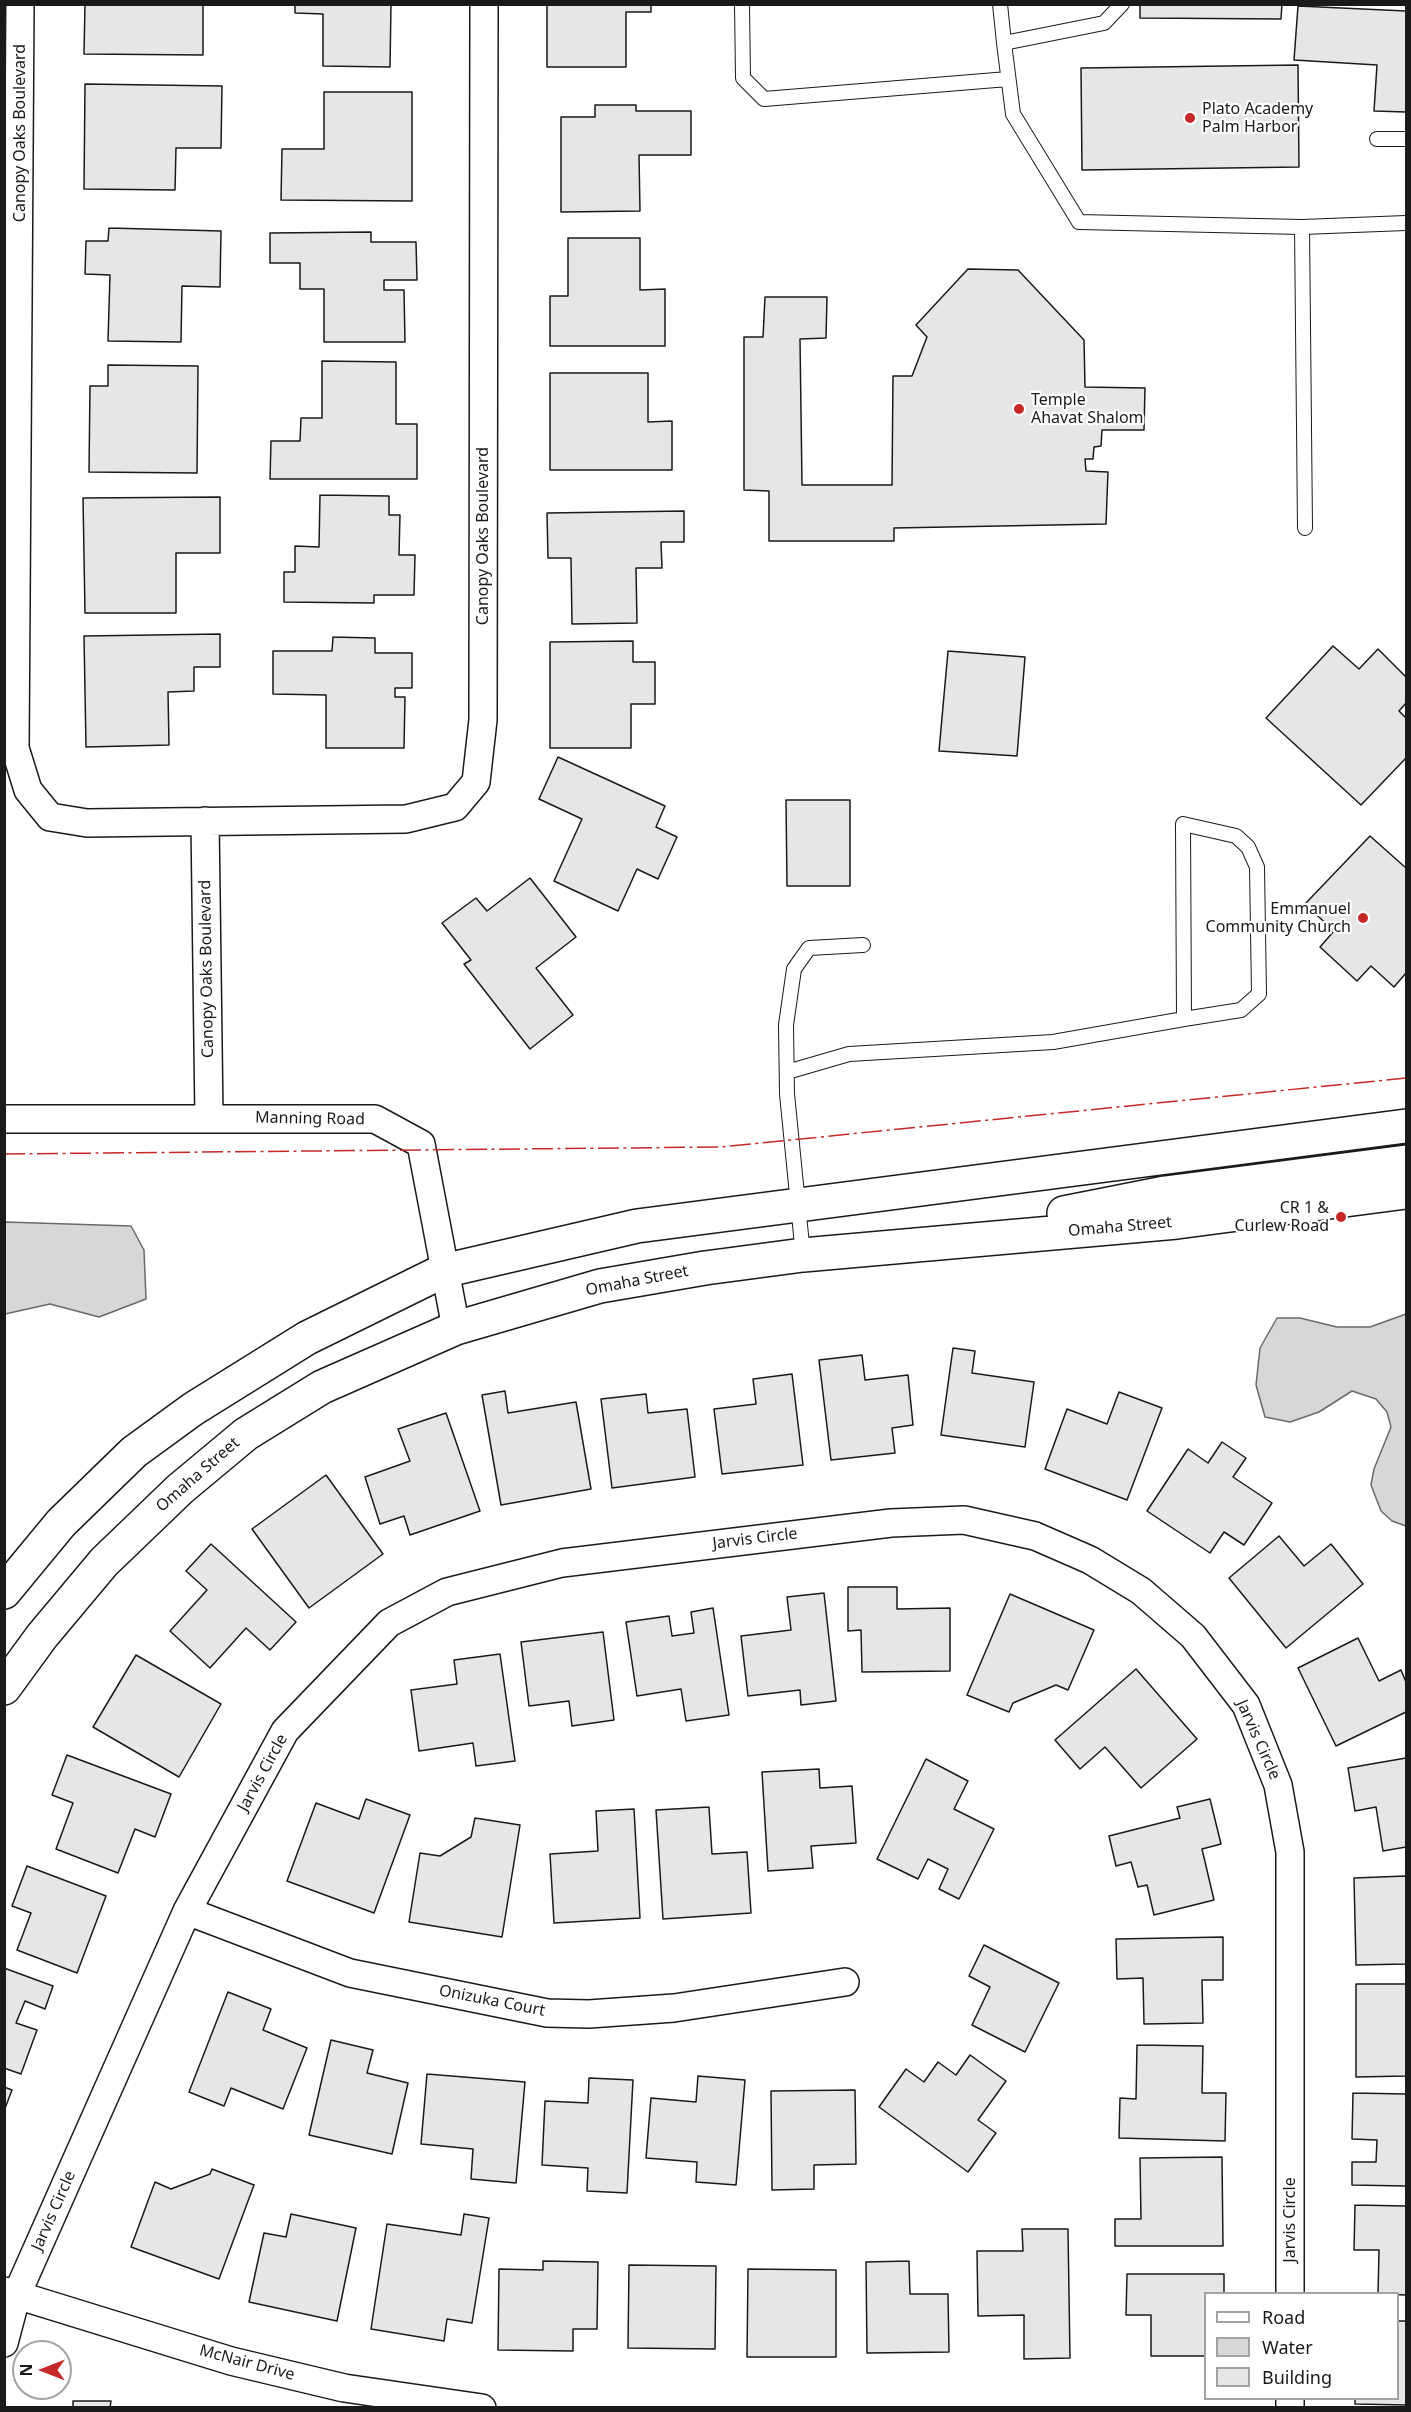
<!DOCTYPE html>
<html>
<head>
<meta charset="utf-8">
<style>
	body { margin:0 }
	#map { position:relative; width:1411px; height:2412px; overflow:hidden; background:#fff; font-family:"Noto Sans",sans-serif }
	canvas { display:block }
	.frame { position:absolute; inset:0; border:6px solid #1a1a1a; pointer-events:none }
	.legend { position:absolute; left:1204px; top:2292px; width:195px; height:108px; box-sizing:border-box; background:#fff; border:2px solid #a3a3a3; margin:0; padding:8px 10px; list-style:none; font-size:18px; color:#1a1a1a }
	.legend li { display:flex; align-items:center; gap:12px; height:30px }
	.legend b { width:30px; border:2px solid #a3a3a3 }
	.north { position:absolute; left:12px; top:2340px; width:60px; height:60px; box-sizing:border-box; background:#fff; border:2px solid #a3a3a3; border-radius:50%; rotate:270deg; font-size:16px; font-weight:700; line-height:24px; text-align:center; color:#1a1a1a }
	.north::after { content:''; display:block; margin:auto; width:21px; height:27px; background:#c62828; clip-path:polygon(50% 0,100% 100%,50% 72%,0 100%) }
</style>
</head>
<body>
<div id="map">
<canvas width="1411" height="2412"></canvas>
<div class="frame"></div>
<ul class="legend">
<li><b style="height:8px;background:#fff"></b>Road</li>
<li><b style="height:16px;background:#d7d7d7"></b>Water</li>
<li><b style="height:16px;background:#e6e6e6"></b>Building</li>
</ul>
<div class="north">N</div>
</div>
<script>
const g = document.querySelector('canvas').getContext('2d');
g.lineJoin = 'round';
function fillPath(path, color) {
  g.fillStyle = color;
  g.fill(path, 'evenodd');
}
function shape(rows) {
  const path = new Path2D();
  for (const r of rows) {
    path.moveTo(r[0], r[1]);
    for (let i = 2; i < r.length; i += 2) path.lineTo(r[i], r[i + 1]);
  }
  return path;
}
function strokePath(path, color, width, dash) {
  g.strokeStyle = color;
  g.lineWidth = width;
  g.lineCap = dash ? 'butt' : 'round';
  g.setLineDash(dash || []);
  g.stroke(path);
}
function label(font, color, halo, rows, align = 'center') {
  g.font = font + ' "Noto Sans",sans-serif';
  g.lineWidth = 4.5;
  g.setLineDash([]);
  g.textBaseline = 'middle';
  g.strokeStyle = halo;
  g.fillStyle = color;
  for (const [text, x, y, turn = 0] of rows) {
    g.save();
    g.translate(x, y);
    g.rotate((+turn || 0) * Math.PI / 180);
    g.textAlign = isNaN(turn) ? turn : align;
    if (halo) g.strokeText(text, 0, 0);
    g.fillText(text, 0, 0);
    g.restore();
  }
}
const water = shape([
	[5,1222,131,1226,144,1250,146,1299,99,1317,50,1304,5,1314,5,1222],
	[1406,1314,1406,1526,1392,1521,1381,1511,1371,1485,1374,1469,1391,1427,1387,1412,1376,1399,1352,1391,1319,1412,1290,1422,1265,1417,1256,1385,1260,1348,1277,1318,1300,1318,1337,1327,1370,1327,1406,1314]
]);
const building = shape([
	[85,4,203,4,203,55,84,54,85,4],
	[295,4,391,4,390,67,323,66,323,14,295,13,295,4],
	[547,4,651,4,651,12,626,12,626,67,547,67,547,4],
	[1140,4,1282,4,1281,19,1140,18,1140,4],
	[1298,6,1406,11,1406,112,1374,111,1377,65,1294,60,1298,6],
	[1298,65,1299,167,1082,170,1081,68,1298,65],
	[85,84,222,86,221,148,176,148,175,190,84,189,85,84],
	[324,92,412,92,412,201,281,200,282,149,324,149,324,92],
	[595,105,636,105,636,111,691,111,691,155,639,155,640,211,561,212,561,117,595,117,595,105],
	[109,228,221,231,220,287,182,286,181,342,108,341,110,275,85,274,86,241,108,241,109,228],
	[371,232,371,242,416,242,417,280,384,280,384,290,404,290,405,342,324,342,324,289,300,289,300,263,270,263,270,233,371,232],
	[568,238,640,238,640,290,665,289,665,346,550,346,550,296,568,296,568,238],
	[968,269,1018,270,1084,340,1085,387,1145,388,1144,430,1102,430,1101,446,1094,447,1093,459,1085,459,1086,471,1108,472,1106,524,894,528,894,541,769,541,769,491,744,490,744,337,763,337,765,297,827,297,826,338,800,339,802,485,892,485,893,376,912,376,927,337,916,325,968,269],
	[322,361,396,362,396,424,417,424,417,479,270,479,271,441,300,441,301,418,322,418,322,361],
	[108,365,198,366,197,473,89,472,90,386,108,386,108,365],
	[550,373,648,373,648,422,672,421,672,470,550,470,550,373],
	[320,495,389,496,389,515,400,515,399,555,415,555,414,595,374,595,374,603,284,602,284,572,295,572,295,546,319,547,320,495],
	[220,497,220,553,176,553,176,613,85,613,83,498,220,497],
	[684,511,684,542,661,542,662,568,636,568,637,623,572,624,571,558,548,558,547,513,684,511],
	[220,634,220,667,194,667,194,691,168,692,169,745,86,747,84,636,220,634],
	[333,637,375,638,375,653,412,653,412,688,395,688,395,697,405,697,404,748,326,748,326,695,273,694,273,651,332,651,333,637],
	[633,641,633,662,655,662,655,704,631,704,631,748,550,748,550,642,633,641],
	[1333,646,1359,669,1378,649,1406,677,1406,703,1399,711,1406,718,1406,758,1361,805,1266,718,1333,646],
	[948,651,1025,657,1017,756,939,751,948,651],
	[558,757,665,806,656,827,677,837,658,879,637,869,618,911,554,881,582,819,539,799,558,757],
	[786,800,850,800,850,886,787,886,786,800],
	[1370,836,1406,868,1406,973,1394,987,1371,966,1357,981,1320,947,1334,931,1305,904,1370,836],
	[530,878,576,937,536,968,573,1015,530,1049,464,964,471,960,442,923,476,898,487,911,530,878],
	[953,1348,975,1351,972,1373,1034,1382,1025,1447,941,1435,953,1348],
	[862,1355,865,1380,908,1375,913,1425,892,1428,895,1453,831,1460,819,1360,862,1355],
	[792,1374,803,1465,722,1474,714,1409,756,1404,753,1379,792,1374],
	[505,1391,508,1413,576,1402,591,1489,501,1505,482,1395,505,1391],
	[1119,1392,1162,1408,1127,1500,1045,1469,1067,1409,1107,1424,1119,1392],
	[646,1394,648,1413,687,1409,695,1477,612,1488,601,1399,646,1394],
	[446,1413,480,1511,410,1535,404,1516,380,1524,365,1477,410,1461,398,1429,446,1413],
	[1222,1442,1246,1458,1233,1477,1272,1503,1244,1545,1224,1532,1210,1553,1147,1511,1188,1449,1208,1463,1222,1442],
	[326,1475,383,1554,309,1608,252,1529,326,1475],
	[1279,1536,1304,1566,1331,1544,1363,1584,1286,1648,1229,1578,1279,1536],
	[211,1544,296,1622,270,1650,246,1628,210,1668,170,1631,207,1590,186,1571,211,1544],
	[848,1587,897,1587,897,1609,950,1608,950,1671,862,1672,861,1630,848,1631,848,1587],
	[824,1593,836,1701,801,1705,800,1690,748,1696,741,1636,791,1630,787,1597,824,1593],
	[1010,1594,1094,1630,1068,1690,1056,1685,1013,1703,1009,1712,967,1695,1010,1594],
	[713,1608,729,1715,686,1721,681,1689,637,1696,626,1622,669,1616,672,1636,694,1633,691,1612,713,1608],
	[603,1632,614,1720,572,1726,569,1701,529,1706,521,1642,603,1632],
	[1358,1638,1379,1681,1401,1670,1406,1682,1406,1712,1336,1746,1298,1668,1358,1638],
	[500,1654,515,1761,476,1766,473,1743,419,1751,411,1690,457,1684,454,1660,500,1654],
	[136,1655,221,1704,179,1777,93,1727,136,1655],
	[1136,1669,1197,1739,1141,1788,1105,1747,1080,1769,1055,1740,1136,1669],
	[67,1755,171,1794,155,1837,135,1829,118,1873,56,1849,73,1803,52,1795,67,1755],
	[1406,1758,1406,1847,1383,1851,1376,1807,1355,1811,1348,1768,1406,1758],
	[926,1759,968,1781,954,1809,994,1829,959,1899,939,1889,948,1869,928,1859,918,1879,877,1859,926,1759],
	[819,1769,820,1788,852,1786,856,1843,811,1846,813,1868,768,1871,762,1772,819,1769],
	[366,1799,410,1815,374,1913,287,1881,316,1803,359,1819,366,1799],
	[1210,1799,1221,1844,1202,1849,1214,1900,1154,1915,1147,1885,1138,1887,1131,1862,1116,1866,1109,1836,1180,1818,1177,1807,1210,1799],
	[709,1807,712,1854,747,1852,751,1913,663,1919,656,1810,709,1807],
	[634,1809,640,1918,554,1923,550,1854,598,1851,596,1811,634,1809],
	[475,1818,520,1825,502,1937,409,1922,420,1853,440,1856,471,1837,475,1818],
	[27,1866,106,1896,77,1973,17,1950,31,1913,12,1906,27,1866],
	[1406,1876,1406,1964,1356,1965,1354,1878,1406,1876],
	[1223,1937,1223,1980,1202,1980,1203,2023,1144,2024,1143,1978,1117,1979,1116,1939,1223,1937],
	[984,1945,1059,1983,1025,2052,972,2025,990,1987,969,1976,984,1945],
	[4,1968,53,1986,45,2009,25,2001,16,2023,37,2030,21,2074,4,2068,4,1968],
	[1356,1984,1406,1984,1406,2076,1356,2077,1356,1984],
	[228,1992,271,2009,263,2030,307,2048,283,2109,231,2088,224,2106,189,2092,228,1992],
	[331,2040,373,2050,367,2073,408,2083,392,2154,309,2135,331,2040],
	[1137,2045,1203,2046,1202,2093,1226,2093,1225,2141,1119,2138,1120,2098,1136,2099,1137,2045],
	[970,2055,1006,2081,978,2120,996,2133,968,2172,879,2107,906,2069,924,2082,938,2062,956,2075,970,2055],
	[427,2074,525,2082,516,2183,471,2179,473,2149,421,2144,427,2074],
	[698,2076,745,2080,736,2185,696,2182,697,2162,646,2158,651,2098,696,2102,698,2076],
	[589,2078,633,2080,627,2193,587,2191,588,2168,542,2165,545,2101,588,2103,589,2078],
	[4,2087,12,2090,4,2111,4,2087],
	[855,2090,856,2164,814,2165,814,2189,772,2190,771,2091,855,2090],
	[1353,2093,1406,2094,1406,2186,1352,2185,1352,2162,1376,2162,1377,2140,1352,2139,1353,2093],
	[1222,2157,1223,2246,1115,2246,1115,2219,1141,2219,1140,2158,1222,2157],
	[212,2169,254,2185,219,2279,131,2247,155,2182,171,2189,210,2174,212,2169],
	[1355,2205,1406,2206,1406,2295,1378,2294,1379,2250,1354,2250,1355,2205],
	[291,2214,356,2228,337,2321,249,2302,264,2233,286,2237,291,2214],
	[464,2214,489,2218,472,2323,447,2319,444,2341,371,2329,387,2224,461,2235,464,2214],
	[1022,2229,1068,2229,1070,2358,1024,2359,1024,2315,978,2316,977,2251,1023,2251,1022,2229],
	[543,2261,598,2262,597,2329,573,2329,573,2351,498,2350,499,2269,543,2270,543,2261],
	[909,2261,910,2294,948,2294,949,2352,867,2353,866,2262,909,2261],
	[629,2265,716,2266,715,2349,628,2348,629,2265],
	[748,2269,836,2270,836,2357,747,2357,748,2269],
	[1127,2274,1224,2274,1224,2294,1206,2294,1206,2356,1151,2356,1151,2315,1126,2315,1127,2274],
	[1398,2321,1406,2321,1406,2405,1355,2404,1355,2398,1398,2398,1398,2321],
	[73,2401,111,2401,110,2408,73,2408,73,2401]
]);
const service = shape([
	[742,4,743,78,764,99,1008,79],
	[1000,4,1004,43,1104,23,1122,4],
	[1004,43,1013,114,1079,222,1302,227],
	[1377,139,1406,139],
	[1305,528,1302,227,1406,223],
	[787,1072,849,1054,1053,1042,1184,1019,1183,824,1236,836,1248,847,1257,867,1259,994,1241,1010,1184,1019],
	[803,1255,787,1094,786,1025,794,969,809,948,863,945]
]);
const minor = shape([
	[20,4,15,748,28,790,50,817,87,823,406,819,455,807,476,782,483,720,484,4],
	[205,821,209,1118],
	[4,1119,375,1119,421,1144,456,1328],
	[187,1911,350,1973,547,2013,589,2014,674,2008,845,1982],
	[4,2291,231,2361,344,2388,482,2408],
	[4,2343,17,2294,187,1911,285,1731,389,1623,447,1592,562,1563,891,1523,964,1520,1035,1536,1090,1560,1141,1591,1193,1636,1246,1705,1278,1785,1290,1852,1290,2294],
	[1290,2398,1290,2408]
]);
const secondary = shape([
	[1064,1213,1165,1193,1406,1162],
	[4,1592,61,1523,134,1452,193,1409,307,1338,443,1271,637,1226,1406,1126],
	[4,1688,42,1636,104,1562,180,1489,246,1434,322,1387,456,1328,600,1286,705,1268,803,1255,1177,1222,1406,1192]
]);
const power = shape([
	[4,1154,721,1147,1406,1078]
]);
const markers = [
	[1190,118,6,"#c62828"],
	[1019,409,6,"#c62828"],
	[1363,918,6,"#c62828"],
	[1341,1217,6,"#c62828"]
];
const poiNames = [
	["Plato Academy",1202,109],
	["Palm Harbor",1202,127],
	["Temple",1031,400],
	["Ahavat Shalom",1031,418],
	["Emmanuel",1351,909,"right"],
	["Community Church",1351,927,"right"],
	["CR 1 &",1329,1208,"right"],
	["Curlew Road",1329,1226,"right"]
];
const streetNames = [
	["Canopy Oaks Boulevard",20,133,-90],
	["Canopy Oaks Boulevard",483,536,-90],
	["Canopy Oaks Boulevard",207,969,-91],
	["Manning Road",310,1119,1],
	["Omaha Street",1120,1227,-5],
	["Omaha Street",637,1281,-11],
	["Omaha Street",198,1475,-41],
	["Jarvis Circle",755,1539,-7],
	["Jarvis Circle",1258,1740,66],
	["Jarvis Circle",263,1773,-61],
	["Onizuka Court",492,2001,11],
	["Jarvis Circle",54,2211,-66],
	["Jarvis Circle",1290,2220,-90],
	["McNair Drive",247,2363,15]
];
fillPath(water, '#d7d7d7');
strokePath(water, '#6a6a6a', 1.5);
fillPath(building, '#e6e6e6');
strokePath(building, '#1a1a1a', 1.5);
strokePath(service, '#1a1a1a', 16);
strokePath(minor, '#1a1a1a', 30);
strokePath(secondary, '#1a1a1a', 36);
strokePath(service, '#fff', 14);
strokePath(minor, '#fff', 27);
strokePath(secondary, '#fff', 33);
strokePath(power, '#c62828', 1.5, [21, 4.5, 3, 4.5]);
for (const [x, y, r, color] of markers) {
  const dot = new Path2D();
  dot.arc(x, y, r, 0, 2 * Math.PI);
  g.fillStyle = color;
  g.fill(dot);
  strokePath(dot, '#fff', 2);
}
label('16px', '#1a1a1a', '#fff', poiNames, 'left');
label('16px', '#1a1a1a', '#fff', streetNames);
</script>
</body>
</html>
